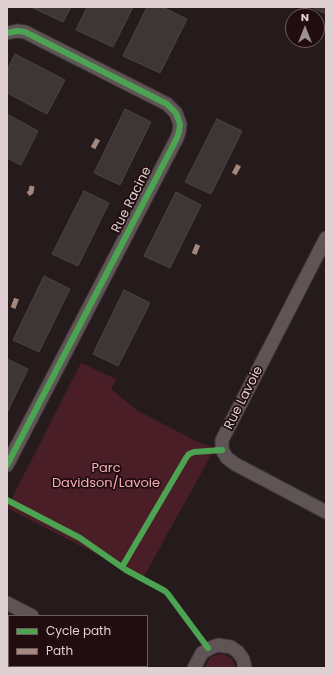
<!DOCTYPE html>
<html>
<head>
<meta charset="utf-8">
<style>
	body { margin:0 }
	#map { position:relative; width:333px; height:675px; overflow:hidden; background:#261b1c; font-family:Poppins,sans-serif }
	canvas { display:block }
	.frame { position:absolute; inset:0; border:8px solid #dfd0d2; pointer-events:none }
	.legend { position:absolute; left:8px; top:615px; width:140px; height:52px; box-sizing:border-box; background:#210d10; border:1px solid #6d5b5e; margin:0; padding:5px 7px; list-style:none; font-size:12px; color:#dfd0d2 }
	.legend li { display:flex; align-items:center; gap:8px; height:20px }
	.legend b { width:20px; border:1px solid #6d5b5e }
	.north { position:absolute; left:285px; top:8px; width:40px; height:40px; box-sizing:border-box; background:#210d10; border:1px solid #6d5b5e; border-radius:50%; rotate:0deg; font-size:11px; font-weight:700; line-height:16px; text-align:center; color:#dfd0d2 }
	.north::after { content:''; display:block; margin:auto; width:14px; height:18px; background:#9e9192; clip-path:polygon(50% 0,100% 100%,50% 72%,0 100%) }
</style>
</head>
<body>
<div id="map">
<canvas width="333" height="675"></canvas>
<div class="frame"></div>
<ul class="legend">
<li><b style="height:5px;background:#4ca352"></b>Cycle path</li>
<li><b style="height:5px;background:#a5887d"></b>Path</li>
</ul>
<div class="north">N</div>
</div>
<script>
const g = document.querySelector('canvas').getContext('2d');
g.lineJoin = 'round';
function fillPath(path, color) {
  g.fillStyle = color;
  g.fill(path, 'evenodd');
}
function shape(rows) {
  const path = new Path2D();
  for (const r of rows) {
    path.moveTo(r[0], r[1]);
    for (let i = 2; i < r.length; i += 2) path.lineTo(r[i], r[i + 1]);
  }
  return path;
}
function strokePath(path, color, width, dash) {
  g.strokeStyle = color;
  g.lineWidth = width;
  g.lineCap = dash ? 'butt' : 'round';
  g.setLineDash(dash || []);
  g.stroke(path);
}
function label(font, color, halo, rows, align = 'center') {
  g.font = font + ' Poppins,sans-serif';
  g.lineWidth = 3.5;
  g.setLineDash([]);
  g.textBaseline = 'middle';
  g.strokeStyle = halo;
  g.fillStyle = color;
  for (const [text, x, y, turn = 0] of rows) {
    g.save();
    g.translate(x, y);
    g.rotate((+turn || 0) * Math.PI / 180);
    g.textAlign = isNaN(turn) ? turn : align;
    if (halo) g.strokeText(text, 0, 0);
    g.fillText(text, 0, 0);
    g.restore();
  }
}
const green = shape([
	[81,363,116,379,111,389,138,411,196,441,215,448,143,578,7,508],
	[219,654,224,654,232,659,236,668,204,668,211,657]
]);
const building = shape([
	[31,7,71,7,63,22,31,7],
	[87,7,133,7,113,47,76,30,87,7],
	[147,7,162,7,187,19,160,73,123,56,147,7],
	[311,7,326,7,326,14,311,7],
	[15,54,65,80,47,114,7,93,7,70,15,54],
	[125,109,151,122,120,185,94,173,125,109],
	[7,114,38,131,21,165,7,158,7,114],
	[217,119,242,131,211,194,185,182,217,119],
	[84,191,109,203,78,266,52,254,84,191],
	[176,192,201,205,170,268,144,256,176,192],
	[44,276,70,289,39,352,13,340,44,276],
	[124,290,150,303,118,366,93,354,124,290],
	[7,359,28,369,7,413,7,359]
]);
const minor = shape([
	[7,33,17,31,25,32,167,104,176,113,180,124,179,132,177,138,7,465],
	[326,238,222,440,222,450,227,458,235,464,326,512],
	[7,603,32,616],
	[130,666,134,668],
	[194,668,202,653,210,648,218,645,231,647,238,652,243,659,245,668]
]);
const quiet = shape([
	[93,148,98,139],
	[234,174,241,161],
	[28,194,31,192,32,186],
	[194,254,199,242],
	[13,308,18,295]
]);
const cycleway = shape([
	[7,33,17,31,25,32,167,104,176,113,180,124,179,132,177,138,7,465],
	[7,500,80,538,126,570,165,591,168,594,208,648],
	[122,567,186,458,189,454,194,452,222,450]
]);
const streetNames = [
	["Rue Racine",132,200,-63],
	["Rue Lavoie",244,398,-63]
];
const parkNames = [
	["Parc",106,469],
	["Davidson/Lavoie",106,484]
];
fillPath(green, '#4a1e27');
fillPath(building, '#3e3536');
strokePath(building, '#4c4244', 1);
strokePath(minor, '#403738', 15);
strokePath(minor, '#5f5556', 13);
strokePath(quiet, '#a5887d', 5, [10, 5]);
strokePath(cycleway, '#4ca352', 6);
label('13px', '#dfd0d2', '#210d10', streetNames);
label('13px', '#f6adb7', '#210d10', parkNames);
</script>
</body>
</html>
